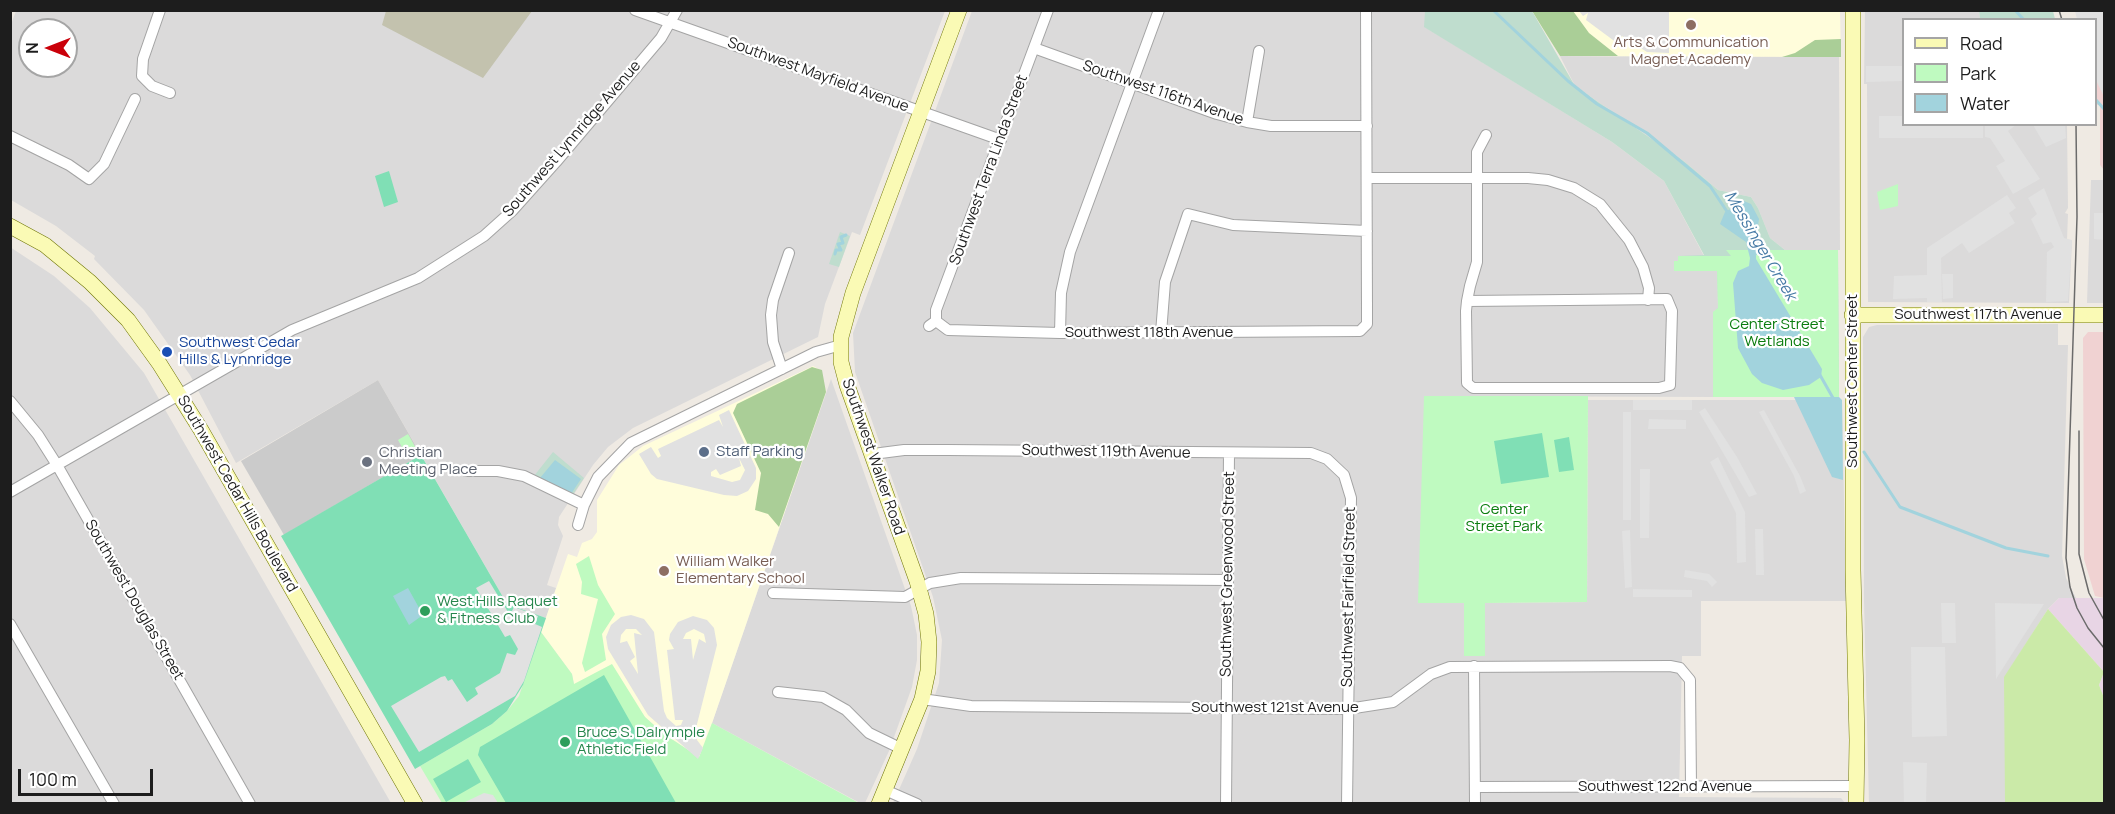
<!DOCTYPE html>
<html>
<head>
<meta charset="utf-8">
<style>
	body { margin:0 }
	#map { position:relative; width:2115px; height:814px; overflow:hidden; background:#efeae3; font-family:Manrope,sans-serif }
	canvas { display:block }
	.frame { position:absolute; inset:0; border:12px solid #1d1d1d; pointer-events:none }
	.legend { position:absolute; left:1902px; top:18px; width:195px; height:108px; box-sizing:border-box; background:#fff; border:2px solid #a5a5a5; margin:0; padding:8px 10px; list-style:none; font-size:18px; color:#1d1d1d }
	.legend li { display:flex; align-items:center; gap:12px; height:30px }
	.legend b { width:30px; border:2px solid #a5a5a5 }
	.north { position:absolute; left:18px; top:18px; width:60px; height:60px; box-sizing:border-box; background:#fff; border:2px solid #a5a5a5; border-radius:50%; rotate:270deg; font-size:16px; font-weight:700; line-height:24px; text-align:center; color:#1d1d1d }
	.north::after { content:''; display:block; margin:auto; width:21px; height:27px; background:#ca000a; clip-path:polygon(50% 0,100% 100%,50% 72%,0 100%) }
	.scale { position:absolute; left:18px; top:769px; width:135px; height:27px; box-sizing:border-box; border:3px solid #1d1d1d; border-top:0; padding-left:8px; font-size:18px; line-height:21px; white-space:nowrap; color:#1d1d1d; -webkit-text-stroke:4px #fff; paint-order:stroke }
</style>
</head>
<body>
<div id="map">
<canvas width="2115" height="814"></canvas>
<div class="frame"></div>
<ul class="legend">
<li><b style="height:8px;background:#fafab5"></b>Road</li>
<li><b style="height:16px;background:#bffac0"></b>Park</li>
<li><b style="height:16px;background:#a2d3dd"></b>Water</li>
</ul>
<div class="north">N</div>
<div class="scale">100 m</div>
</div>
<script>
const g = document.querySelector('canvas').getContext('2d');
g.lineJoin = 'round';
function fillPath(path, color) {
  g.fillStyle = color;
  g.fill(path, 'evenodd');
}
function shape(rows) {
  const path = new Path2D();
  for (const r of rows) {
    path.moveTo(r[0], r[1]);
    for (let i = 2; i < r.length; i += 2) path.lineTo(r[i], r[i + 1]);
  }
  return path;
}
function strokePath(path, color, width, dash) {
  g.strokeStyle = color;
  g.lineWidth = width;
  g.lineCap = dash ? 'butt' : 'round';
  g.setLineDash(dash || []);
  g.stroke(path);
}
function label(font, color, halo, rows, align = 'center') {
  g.font = font + ' Manrope,sans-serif';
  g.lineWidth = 4.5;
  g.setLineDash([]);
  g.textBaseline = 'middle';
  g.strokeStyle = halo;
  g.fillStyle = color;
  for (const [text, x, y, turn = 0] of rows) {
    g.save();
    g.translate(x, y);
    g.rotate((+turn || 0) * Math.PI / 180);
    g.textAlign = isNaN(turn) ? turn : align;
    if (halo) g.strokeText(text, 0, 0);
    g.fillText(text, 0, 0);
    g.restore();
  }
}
const residential = shape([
	[16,11,945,11,860,235,852,232,825,304,818,337,633,428,608,447,593,465,559,517,558,525,563,536,547,585,556,588,546,618,507,604,378,380,236,463,190,375,144,310,94,259,95,256,56,226,11,200,10,27],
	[30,30,66,30,66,66,30,66],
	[972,11,1425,11,1425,27,1612,142,1664,181,1704,256,1717,271,1718,308,1713,312,1713,397,1424,396,1464,603,1484,656,1485,603,1587,602,1588,400,1842,400,1846,601,1701,601,1701,656,1682,656,1679,797,1841,798,1845,803,893,803,917,749,939,683,942,640,933,597,855,372,853,333],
	[1865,11,1979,11,1980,19,1904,20,1904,124,2067,125,2068,208,2065,213,2068,214,2067,240,2072,241,2069,303,1868,302,1867,84,1864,84],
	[1560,56,1839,57,1840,250,1785,250,1770,238,1758,208,1751,197,1718,190,1685,162,1575,86],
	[2091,180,2104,180,2104,303,2087,303],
	[10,247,54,276,90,308,144,373,391,803,11,803],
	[2058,324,2058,345,2068,345,2062,556,2066,578,2076,598,2059,598,2048,609,2005,677,2005,803,1869,803,1864,601,1863,337,1869,327,1877,325],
	[831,379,911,606,917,635,917,660,912,687,889,751,865,803,860,803,712,723]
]);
const commercial = shape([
	[2104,11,2104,170,2100,165,2100,105,2096,105,2096,20],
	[2088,332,2104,332,2104,598,2095,596,2084,559,2083,338]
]);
const industrial = shape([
	[2059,598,2104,598,2104,698,2099,685,2104,672,2048,609]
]);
const education = shape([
	[1532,11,1840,11,1841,57,1560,56],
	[813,366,820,370,826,392,700,758,664,734,645,717,633,700,574,684,572,674,541,632,568,554,577,557,582,543,592,539,597,532,597,500,619,465,643,446]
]);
const religious = shape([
	[378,380,421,455,284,535,241,461]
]);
const construction = shape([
	[386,11,386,10,532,11,483,78,382,25]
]);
const grass = shape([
	[2048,609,2104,672,2099,685,2104,698,2104,803,2005,803,2004,677]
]);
const forest = shape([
	[1532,11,1573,11,1589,33,1618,56,1560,56],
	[1841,39,1841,57,1782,57,1795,53,1815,40],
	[812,367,822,370,826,392,779,527,768,514,755,510,761,473,733,413,737,404]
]);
const wetland = shape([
	[1425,11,1532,11,1575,86,1685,162,1718,190,1751,197,1758,208,1770,238,1785,250,1838,250,1839,397,1713,397,1713,312,1718,308,1717,271,1674,271,1674,261,1678,261,1678,256,1704,255,1664,181,1612,142,1424,27],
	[1979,11,2053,11,2055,19,1980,19],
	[840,232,850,236,839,267,829,264],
	[553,452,584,478,572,496,534,476]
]);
const park = shape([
	[1898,184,1898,206,1880,210,1877,192],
	[1726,250,1838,250,1839,397,1713,397,1713,312,1718,308,1717,271,1674,271,1674,261,1678,261,1678,256,1731,256],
	[1424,396,1588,396,1587,602,1485,603,1485,656,1464,656,1464,603,1418,603],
	[408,434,418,452,408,458,398,440],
	[589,556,598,585,615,614,602,634,606,660,585,672,582,663,598,599,581,594,582,582,576,564],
	[541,632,572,674,574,684,612,664,645,717,664,734,699,757,712,723,857,802,442,803,420,766,492,724,507,711,519,696]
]);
const pitch = shape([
	[389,171,398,202,384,207,375,176],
	[1542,433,1549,477,1501,484,1494,441],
	[1569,437,1574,470,1559,472,1554,440],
	[421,455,507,604,546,618,523,685,507,711,492,724,415,769,281,536],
	[604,675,676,803,506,803,478,755,480,747],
	[468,759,481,782,446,802,433,779]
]);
const parking = shape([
	[1579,11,1669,11,1669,53,1647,52,1622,36,1617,43,1586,20,1588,13,1583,16],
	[2075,11,2104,11,2104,97,2096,80,2096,20,2077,19],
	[1866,66,1903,66,1903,81,1866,82],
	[1879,116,1903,116,1904,124,1983,125,1983,138,1879,138],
	[1985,125,2016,125,2008,131,2040,179,2013,194,1996,166,2005,161,1990,138,1985,137],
	[2033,125,2065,125,2066,138,2046,147],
	[2044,188,2064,238,2072,240,2068,301,2046,302,2047,252,2054,247,2051,242,2043,244,2031,219,2037,214,2028,198],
	[2007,195,2016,208,2009,213,2015,223,1969,253,1962,243,1941,258,1942,302,1927,302,1927,298,1893,299,1894,276,1927,275,1927,248],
	[2094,213,2104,213,2104,240,2094,239],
	[1942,274,1953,274,1953,298,1943,299],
	[1633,400,1692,400,1692,410,1633,410],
	[1705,408,1737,457,1757,494,1749,497,1699,412],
	[729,410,756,468,756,479,748,491,737,496,724,495,657,479,651,474,639,454,651,447,658,458,661,456,658,449,719,420,723,427,719,415],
	[739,458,745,470,740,480,732,482,711,476,711,472,716,469,720,475,741,466],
	[1764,410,1800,476,1806,491,1800,494,1794,476,1759,412],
	[1623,412,1631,412,1631,520,1623,520],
	[1649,419,1686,420,1686,429,1648,429],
	[1718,457,1745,512,1746,562,1737,563,1736,513,1710,462],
	[1640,469,1650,469,1649,538,1640,538],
	[1755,529,1763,529,1764,575,1756,575],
	[1630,530,1632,587,1625,588,1622,531],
	[1685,570,1709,574,1717,582,1712,587,1707,581,1684,577],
	[489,581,508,612,511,613,514,607,538,616,535,624,542,627,524,681,515,696,419,752,391,706,441,677,445,676,448,681,452,679,467,702,478,694,475,688,500,673,507,653,515,655,518,649,510,635,505,637,476,588],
	[1633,589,1692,590,1692,597,1633,597],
	[1941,603,1955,603,1956,643,1942,643],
	[1995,603,2044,604,1996,679],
	[631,615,644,619,654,632,664,711,667,718,676,726,681,725,683,720,675,720,667,650,674,649,669,640,670,634,678,622,693,616,707,620,714,628,717,645,695,732,697,740,703,748,698,759,648,715,608,649,606,637,611,625,621,617],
	[626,629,636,629,642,635,634,633,638,674,630,661,635,657,627,641,620,643,621,635],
	[694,629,704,634,706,643,699,639,693,660,691,639,683,639,686,633],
	[1945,647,1947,736,1912,737,1911,647],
	[1903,762,1927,763,1926,803,1904,803],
	[484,793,493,795,498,803,463,803]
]);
const water = shape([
	[1739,199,1751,204,1759,219,1757,232,1765,247,1764,251,1756,255,1756,259,1822,369,1821,377,1809,385,1783,390,1762,383,1752,374,1738,348,1733,283,1738,271,1749,266,1750,258,1746,242,1720,224,1725,212,1732,208,1735,200],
	[1794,397,1839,397,1842,400,1843,480,1832,477],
	[555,460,581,479,571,494,540,478],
	[408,588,423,615,409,625,393,596]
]);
const stream = shape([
	[1493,10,1568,81,1597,104,1647,133,1710,186,1728,213],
	[2015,10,2024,20],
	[2096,100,2104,109],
	[835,254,836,250,841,250,838,244,843,243,841,237,846,235],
	[1820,375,1833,398],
	[1864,452,1900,507,2006,548,2048,556]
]);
const street = shape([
	[160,10,143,59,142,76,152,86,170,93],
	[635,10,1001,140],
	[1034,48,1217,114,1247,122,1271,126,1367,126],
	[1247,122,1259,51],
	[10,136,69,165,89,179,104,164,135,99],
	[1367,178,1528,178,1548,180,1574,188,1600,204,1629,240,1643,267,1649,288,1648,300],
	[1467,301,1667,299,1672,311,1670,385,1659,388,1473,388,1467,383,1466,311,1467,301,1470,286,1477,262,1477,152,1486,135],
	[936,321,948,330,1060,333,1360,331,1367,324,1367,308,1366,10],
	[929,326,936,321,936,310,1048,10],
	[1060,333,1061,293,1070,252,1159,10],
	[1161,333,1165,282,1188,214,1233,225,1367,231],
	[782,369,773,342,771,315,773,300,789,253],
	[10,401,38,435,57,465,250,804],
	[873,454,904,450,948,450,1311,453,1327,459,1344,475,1351,498,1347,804],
	[466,471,498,471,524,476,584,505],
	[10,492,292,330,418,278,484,236,513,210,556,162,661,38,677,10],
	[578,525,584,505,598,477,631,443,816,352,841,345],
	[773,593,905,597,930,583,961,578,1228,580],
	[10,624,114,804],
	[1474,666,1475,804],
	[778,692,823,697,846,710,869,733,902,749],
	[922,699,971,706,1348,709,1393,702,1431,674,1450,667,1670,666,1680,668,1690,680,1691,787],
	[1475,787,1855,786],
	[885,790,917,804],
	[1226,804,1229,453]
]);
const secondary = shape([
	[1853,10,1853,570,1857,740,1856,804],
	[10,226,45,245,90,282,128,320,159,363,201,430,415,804],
	[1852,315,2104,315],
	[879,804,922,699,928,671,929,642,926,614,917,581,847,385,841,362,841,337,853,293,959,10]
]);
const tram = shape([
	[2059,10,2062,20],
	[2076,124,2077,217,2066,558,2070,587,2077,608,2088,628,2104,648],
	[2079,431,2079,554,2089,593,2104,620]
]);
const markers = [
	[1691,25,6,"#8d6e63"],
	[167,352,6,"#1a4fb4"],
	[704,452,6,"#5c6f8a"],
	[367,462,6,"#6b7280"],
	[664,571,6,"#8d6e63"],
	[425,611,6,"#2e9e5b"],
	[565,742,6,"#2e9e5b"]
];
const educationNames = [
	["Arts & Communication",1691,43],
	["Magnet Academy",1691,60],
	["William Walker",676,562,"left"],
	["Elementary School",676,579,"left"]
];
const streetNames = [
	["Southwest Mayfield Avenue",818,75,20],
	["Southwest 116th Avenue",1163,93,19],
	["Southwest Lynnridge Avenue",572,139,-49],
	["Southwest Terra Linda Street",989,170,-70],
	["Southwest 117th Avenue",1978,315],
	["Southwest 118th Avenue",1149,333],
	["Southwest Center Street",1853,381,-90],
	["Southwest 119th Avenue",1106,452,1],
	["Southwest Walker Road",873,457,71],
	["Southwest Cedar Hills Boulevard",237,494,60],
	["Southwest Greenwood Street",1228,574,-89],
	["Southwest Fairfield Street",1349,597,-89],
	["Southwest Douglas Street",134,600,60],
	["Southwest 121st Avenue",1275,708],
	["Southwest 122nd Avenue",1665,787]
];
const parkNames = [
	["Center Street",1777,325],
	["Wetlands",1777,342],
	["Center",1504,510],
	["Street Park",1504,527]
];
const transitNames = [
	["Southwest Cedar",179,343],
	["Hills & Lynnridge",179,360]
];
const serviceNames = [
	["Staff Parking",716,452]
];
const worshipNames = [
	["Christian",379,453],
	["Meeting Place",379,470]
];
const leisureNames = [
	["West Hills Raquet",437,602],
	["& Fitness Club",437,619],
	["Bruce S. DaIrymple",577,733],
	["Athletic Field",577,750]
];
const waterNames = [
	["Messinger Creek",1760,246,59]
];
fillPath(residential, '#dbdada');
fillPath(commercial, '#f0d2d2');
fillPath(industrial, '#e8d5e5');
fillPath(education, '#fffddb');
fillPath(religious, '#cbcbcb');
fillPath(construction, '#c3c2ae');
fillPath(grass, '#cbeaa8');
fillPath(forest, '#aace97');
fillPath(wetland, '#bfddce');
fillPath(park, '#bffac0');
fillPath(pitch, '#80dfb5');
fillPath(parking, '#e1e1e1');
fillPath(water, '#a2d3dd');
strokePath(stream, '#a2d3dd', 3);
strokePath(street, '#a4a4a4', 12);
strokePath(secondary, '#6e7504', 16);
strokePath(street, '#fff', 10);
strokePath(secondary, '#fafab5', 15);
strokePath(tram, '#6b6b6b', 1.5);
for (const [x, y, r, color] of markers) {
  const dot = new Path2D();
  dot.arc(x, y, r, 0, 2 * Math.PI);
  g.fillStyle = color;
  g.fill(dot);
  strokePath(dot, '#fff', 2);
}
label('15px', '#785e54', '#fff', educationNames);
label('15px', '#1d1d1d', '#fff', streetNames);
label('15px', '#0a7c0e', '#fff', parkNames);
label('15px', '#164399', '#fff', transitNames, 'left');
label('15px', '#4e5e75', '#fff', serviceNames, 'left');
label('15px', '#5b616d', '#fff', worshipNames, 'left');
label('15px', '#27864d', '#fff', leisureNames, 'left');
label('italic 16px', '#467aa5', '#fff', waterNames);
</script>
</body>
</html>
